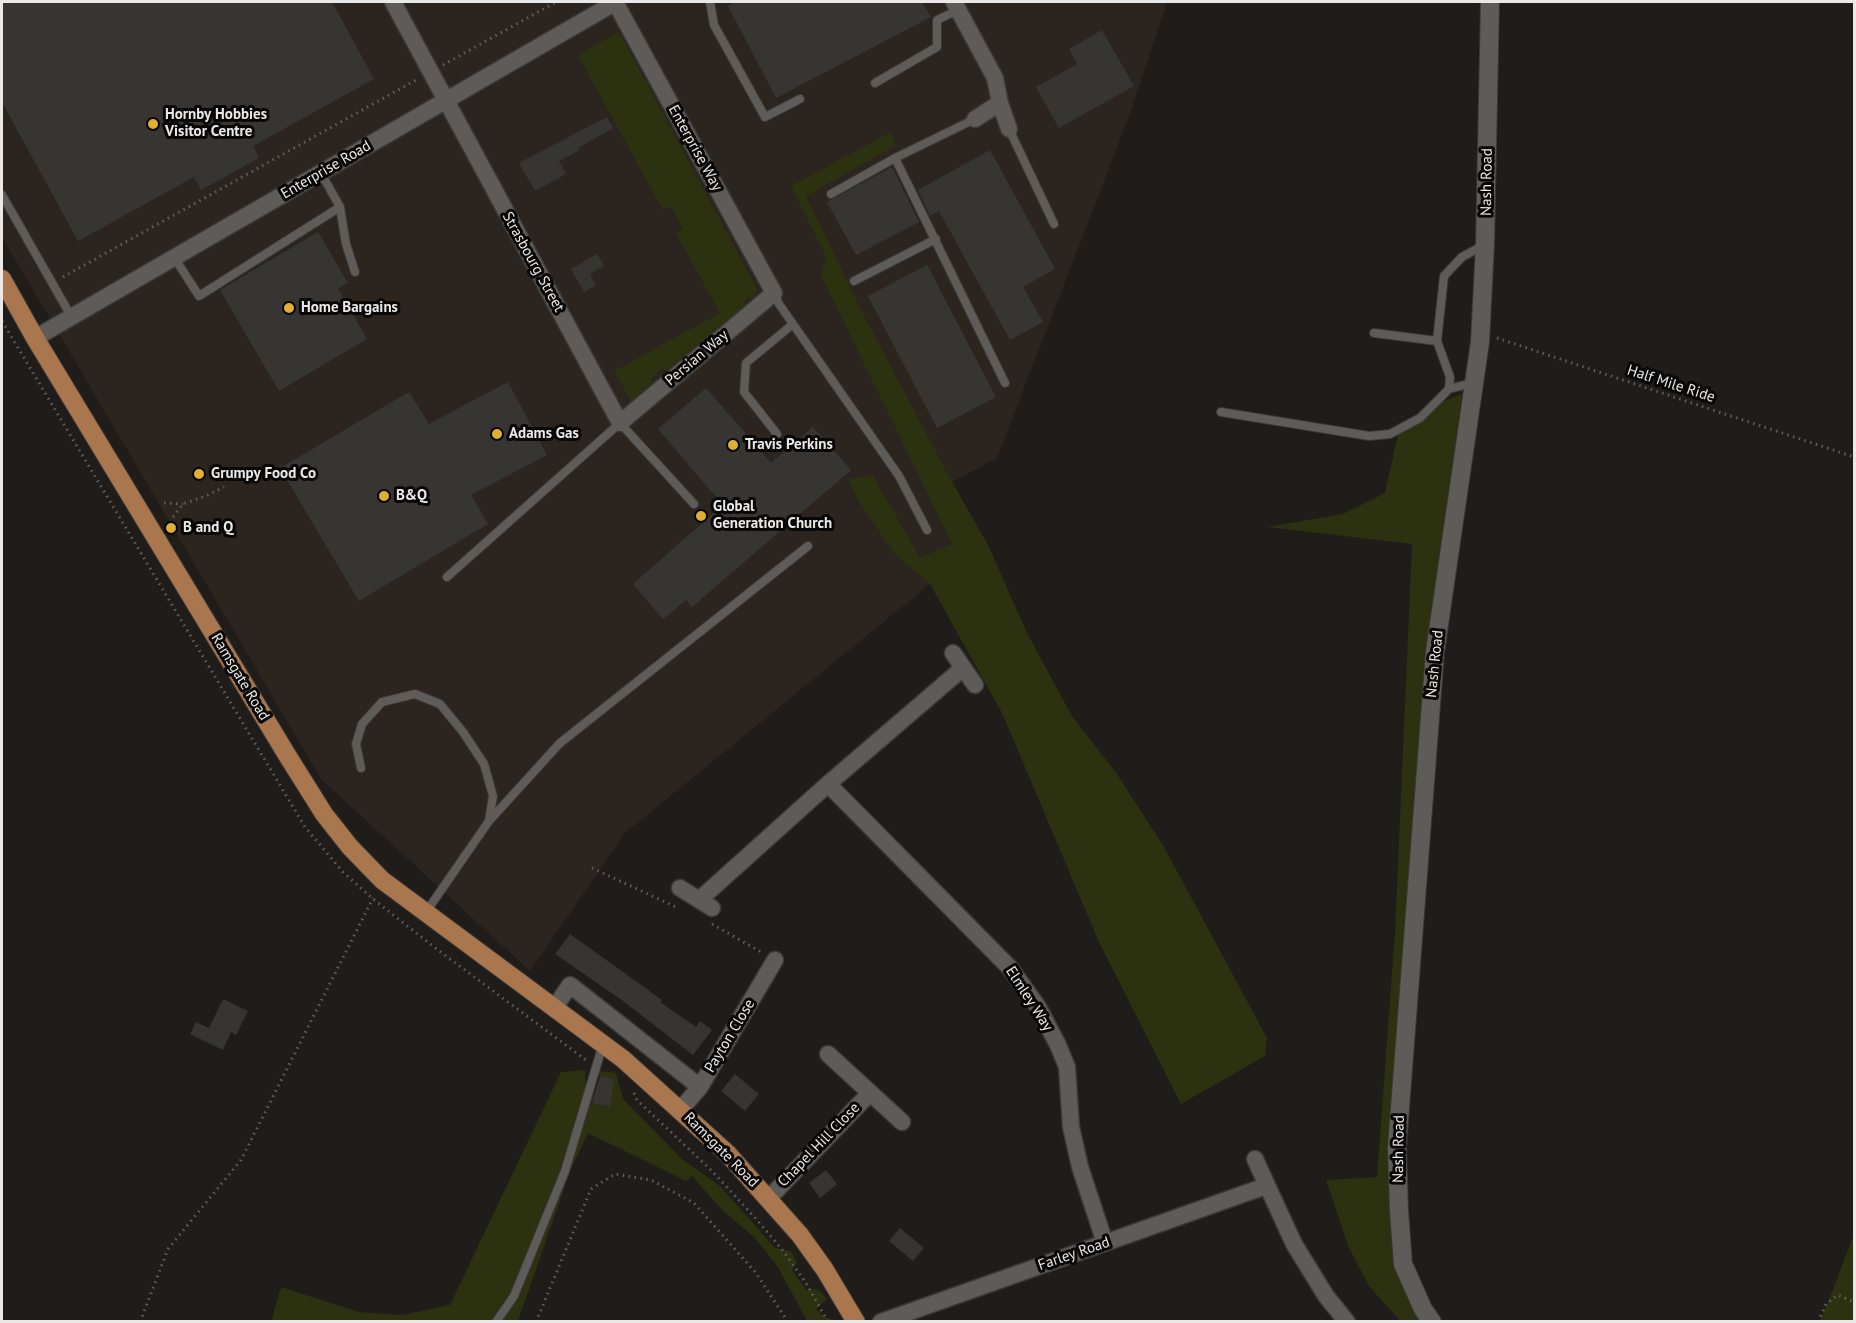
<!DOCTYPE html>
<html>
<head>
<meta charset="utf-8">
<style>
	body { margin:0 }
	#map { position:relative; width:1856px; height:1323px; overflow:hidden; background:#1f1c1a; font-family:"PT Sans",sans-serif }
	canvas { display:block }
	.frame { position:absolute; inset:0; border:3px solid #eae9e7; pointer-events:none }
</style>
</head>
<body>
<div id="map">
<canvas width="1856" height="1323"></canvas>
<div class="frame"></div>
</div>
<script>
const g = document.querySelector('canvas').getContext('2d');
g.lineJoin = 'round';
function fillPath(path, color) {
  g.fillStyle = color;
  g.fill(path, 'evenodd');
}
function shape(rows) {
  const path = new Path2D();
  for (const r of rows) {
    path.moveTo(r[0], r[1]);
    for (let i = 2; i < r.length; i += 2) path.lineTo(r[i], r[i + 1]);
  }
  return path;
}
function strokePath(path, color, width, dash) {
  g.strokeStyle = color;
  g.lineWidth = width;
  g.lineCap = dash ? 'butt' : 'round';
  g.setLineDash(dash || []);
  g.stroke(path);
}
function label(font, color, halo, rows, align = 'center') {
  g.font = font + ' "PT Sans",sans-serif';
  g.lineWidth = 6;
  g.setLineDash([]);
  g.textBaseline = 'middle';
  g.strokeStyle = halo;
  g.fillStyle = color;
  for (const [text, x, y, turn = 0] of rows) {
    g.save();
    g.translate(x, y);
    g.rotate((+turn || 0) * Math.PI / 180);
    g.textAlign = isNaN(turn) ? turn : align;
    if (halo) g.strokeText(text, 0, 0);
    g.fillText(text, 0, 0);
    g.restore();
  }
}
const built = shape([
	[2,2,1167,2,1131,111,997,458,941,488,968,548,930,584,625,833,530,971,321,779,2,237]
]);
const green = shape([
	[619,32,757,289,752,299,748,298,743,302,745,305,666,372,663,368,651,379,653,382,631,401,614,371,720,313,676,233,683,229,671,206,663,210,578,55],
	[891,132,895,146,806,196,862,312,946,471,988,545,1027,633,1072,716,1117,774,1164,847,1267,1038,1265,1056,1181,1104,1099,942,1002,713,930,584,894,553,858,500,848,479,873,476,920,558,952,544,821,275,826,257,791,186],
	[1462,394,1425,663,1411,899,1396,1053,1389,1182,1396,1263,1422,1321,1400,1321,1369,1286,1348,1246,1326,1180,1377,1177,1395,932,1412,544,1267,527,1343,514,1385,493,1398,434,1426,408],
	[585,1070,586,1102,592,1070,616,1073,623,1099,682,1159,720,1186,775,1248,791,1251,797,1263,792,1270,806,1290,818,1289,827,1299,816,1309,823,1316,835,1321,807,1321,778,1267,755,1238,722,1210,692,1176,686,1181,588,1133,571,1169,518,1321,271,1322,281,1287,359,1312,402,1315,450,1305,561,1072],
	[598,1076,613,1079,609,1107,592,1103],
	[1854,1234,1854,1321,1820,1321,1834,1287]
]);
const building = shape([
	[2,2,332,2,374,79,253,146,259,158,201,190,194,177,78,241,2,102],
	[736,2,922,2,931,17,776,98,728,6],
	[1102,30,1134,86,1059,128,1036,87,1077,64,1069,49],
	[607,117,613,128,578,148,580,150,559,161,566,174,535,191,519,163],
	[990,150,1055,269,1023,287,1043,322,1010,340,939,211,930,216,918,190],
	[892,167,919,222,856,255,827,202],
	[318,232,348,283,338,289,367,339,279,391,220,290],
	[597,254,604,266,590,274,596,285,584,292,571,269],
	[927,265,996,397,937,428,868,296],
	[508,382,547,455,471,495,488,524,359,601,280,468,409,392,429,424],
	[706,388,771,463,813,427,851,470,692,607,686,600,663,619,633,584,723,505,658,429],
	[570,934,662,1000,660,1002,696,1027,700,1021,712,1030,693,1055,623,1001,555,954],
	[223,999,248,1011,236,1035,231,1032,223,1050,190,1034,196,1022,209,1028],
	[735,1074,759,1094,745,1111,721,1091],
	[600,1076,614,1079,610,1107,592,1103],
	[826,1170,837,1184,820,1198,809,1183],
	[900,1228,924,1248,913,1261,889,1241]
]);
const path = shape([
	[443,65,556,2],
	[63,277,416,80],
	[2,321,305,827,343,872,373,899,434,947,586,1060],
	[1497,338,1854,457],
	[164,503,183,504],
	[173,517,183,504,206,496,224,487],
	[592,868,676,907],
	[712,924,761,952],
	[634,1093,637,1100,712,1171,758,1221,784,1252,806,1283,828,1322],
	[140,1322,168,1249,241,1160,373,898],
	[536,1322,591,1189,615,1174,651,1180,694,1203,756,1273,788,1322],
	[1818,1322,1826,1304,1838,1295,1854,1302]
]);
const service = shape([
	[710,2,714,25,765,117,800,99],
	[875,83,937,47,937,20,958,10],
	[975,119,895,158,1005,383],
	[1009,129,1054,224],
	[321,173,340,207,346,244,355,272],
	[831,194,895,158],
	[2,195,71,316],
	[174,257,199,296,340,207],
	[854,281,936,239],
	[774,293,779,304,899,476,927,530],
	[1374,333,1437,341,1450,377,1449,389],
	[1437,341,1444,276,1462,257,1484,245],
	[1221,412,1369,436,1390,434,1420,418,1449,389,1475,382],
	[777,434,744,392,746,363,793,324],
	[447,577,620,423,694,504],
	[361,768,356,744,362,724,382,702,415,694,440,704,463,732,484,764,493,796,489,821,426,912],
	[489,821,560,743,808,546],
	[496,1322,514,1296,565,1171,603,1044]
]);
const minor = shape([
	[393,2,620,423,774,293,615,2],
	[954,2,995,78,1000,103],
	[975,119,1000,103,1009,129],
	[35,338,616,2],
	[953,653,975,685],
	[828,784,1010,968,1038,1007,1058,1045,1067,1067,1071,1127,1080,1167,1105,1243],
	[680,888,712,908],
	[699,900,828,784,963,668],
	[555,1007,570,985,700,1087],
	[828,1054,902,1122],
	[681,1109,700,1087,775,960],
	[1255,1159,1294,1244,1326,1296,1347,1322],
	[769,1198,870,1093],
	[881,1322,1266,1186]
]);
const tertiary = shape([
	[1432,1322,1423,1309,1403,1264,1399,1211,1397,1147,1435,652,1480,342,1485,244,1490,2]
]);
const primary = shape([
	[2,279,35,338,287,755,324,814,350,847,382,880,623,1059,728,1154,800,1235,825,1270,856,1322]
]);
const markers = [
	[153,124,6,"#dfb034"],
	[289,308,6,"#dfb034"],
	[497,434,6,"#dfb034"],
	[733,445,6,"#dfb034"],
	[199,474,6,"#dfb034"],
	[384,496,6,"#dfb034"],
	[701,516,6,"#dfb034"],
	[171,528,6,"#dfb034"]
];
const poiNames = [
	["Hornby Hobbies",165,115],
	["Visitor Centre",165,132],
	["Home Bargains",301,308],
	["Adams Gas",509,434],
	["Travis Perkins",745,445],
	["Grumpy Food Co",211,474],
	["B&Q",396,496],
	["Global",713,507],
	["Generation Church",713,524],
	["B and Q",183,528]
];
const streetNames = [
	["Enterprise Way",695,148,61],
	["Enterprise Road",326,170,-30],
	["Nash Road",1487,182,-89],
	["Strasbourg Street",533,262,61],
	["Persian Way",697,358,-40],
	["Half Mile Ride",1671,384,18],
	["Nash Road",1435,664,-84],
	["Ramsgate Road",240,677,59],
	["Elmley Way",1029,999,57],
	["Payton Close",730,1036,-59],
	["Chapel Hill Close",819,1145,-46],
	["Nash Road",1399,1149,-89],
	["Ramsgate Road",721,1150,45],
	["Farley Road",1074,1254,-19]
];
fillPath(built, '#2c251f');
fillPath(green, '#2c3110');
fillPath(building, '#373532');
strokePath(service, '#3a3937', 10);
strokePath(minor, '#3a3937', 19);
strokePath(tertiary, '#3a3937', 20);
strokePath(primary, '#3a3937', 20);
strokePath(path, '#615f5d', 3, [1.5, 4.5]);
strokePath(service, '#5e5b58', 8);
strokePath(minor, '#5e5b58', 16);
strokePath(tertiary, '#5e5b58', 18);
strokePath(primary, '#aa764d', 18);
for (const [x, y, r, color] of markers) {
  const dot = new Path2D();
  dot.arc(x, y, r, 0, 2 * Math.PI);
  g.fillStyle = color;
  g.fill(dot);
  strokePath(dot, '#080706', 2);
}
label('bold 15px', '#eae9e7', '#080706', poiNames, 'left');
label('15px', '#eae9e7', '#080706', streetNames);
</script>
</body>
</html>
